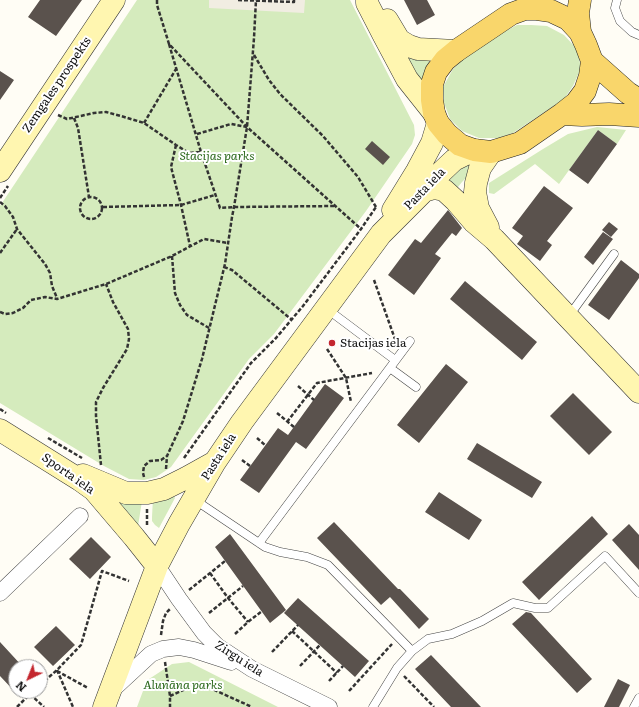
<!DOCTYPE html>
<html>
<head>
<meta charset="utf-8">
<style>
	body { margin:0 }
	#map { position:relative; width:639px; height:707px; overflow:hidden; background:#fffdf5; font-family:Literata,serif }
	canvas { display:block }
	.north { position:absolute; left:8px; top:659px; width:40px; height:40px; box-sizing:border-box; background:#fff; border:1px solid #a0a0a0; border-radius:50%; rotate:223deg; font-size:11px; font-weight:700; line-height:16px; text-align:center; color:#111 }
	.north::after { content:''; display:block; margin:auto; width:14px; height:18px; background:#c4262e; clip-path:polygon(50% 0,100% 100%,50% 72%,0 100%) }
</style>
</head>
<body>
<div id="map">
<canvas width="639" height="707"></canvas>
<div class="north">N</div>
</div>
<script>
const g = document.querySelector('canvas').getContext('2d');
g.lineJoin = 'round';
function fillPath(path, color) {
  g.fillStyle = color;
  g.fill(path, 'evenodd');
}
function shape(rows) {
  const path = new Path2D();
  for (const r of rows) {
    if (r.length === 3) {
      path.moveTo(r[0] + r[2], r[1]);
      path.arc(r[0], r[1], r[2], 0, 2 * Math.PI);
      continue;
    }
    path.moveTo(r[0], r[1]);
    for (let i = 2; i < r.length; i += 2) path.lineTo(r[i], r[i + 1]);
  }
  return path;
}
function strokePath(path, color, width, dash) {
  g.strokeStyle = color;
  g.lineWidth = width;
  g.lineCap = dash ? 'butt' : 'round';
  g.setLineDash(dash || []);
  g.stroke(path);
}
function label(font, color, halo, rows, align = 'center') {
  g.font = font + ' Literata,serif';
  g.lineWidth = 4;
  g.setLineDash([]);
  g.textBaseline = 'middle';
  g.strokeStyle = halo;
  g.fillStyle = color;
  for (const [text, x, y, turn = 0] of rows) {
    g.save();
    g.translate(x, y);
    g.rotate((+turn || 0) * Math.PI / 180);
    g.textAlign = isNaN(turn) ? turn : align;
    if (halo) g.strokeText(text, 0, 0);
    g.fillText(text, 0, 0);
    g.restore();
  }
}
const green = shape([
	[137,0,350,0,414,125,415,135,412,144,366,211,274,334,249,359,171,467,156,477,144,480,129,479,104,466,0,403,0,206],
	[517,25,531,25,547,26,564,35,577,49,581,68,573,86,564,99,513,133,498,138,479,138,462,131,450,119,444,103,443,87,453,69,464,58,500,34],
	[402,56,429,61,429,63,424,74,421,84],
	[597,127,626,130,617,144,598,130,559,184,535,164,494,194,489,193,489,183,543,149,568,134],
	[470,163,466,178,462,182,454,192,445,179],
	[173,495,175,498,159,528,155,525,152,521,152,517,153,498],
	[142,501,138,526,120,505,120,502],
	[189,662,278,707,137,707,143,691,149,679,172,664]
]);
const plaza = shape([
	[209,0,305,0,304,13,209,8]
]);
const building = shape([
	[40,0,82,0,56,36,28,17],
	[404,0,427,0,435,15,417,25],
	[0,71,14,80,0,100],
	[598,130,617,144,588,184,569,170],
	[372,141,390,157,383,165,365,149],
	[544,186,573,208,547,241,552,245,540,261,517,244,523,236,512,228],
	[448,210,462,228,456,236,452,233,435,254,441,258,414,295,388,275,415,239,421,243],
	[609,222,618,229,611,237,602,230],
	[603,232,613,239,593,265,584,257],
	[621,260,639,274,639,278,609,320,588,305],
	[465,281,537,342,522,360,450,299],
	[446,364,468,382,419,443,397,425],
	[325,384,344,398,306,449,296,442,259,493,240,480,278,428,288,435],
	[573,393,612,432,589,455,550,416],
	[477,443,542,482,532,498,467,459],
	[439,492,482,520,469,540,425,512],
	[592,516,608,534,539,600,522,582],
	[334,522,398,589,400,589,429,619,419,629,390,597,381,605,317,538],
	[629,524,639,535,639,570,612,540],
	[230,534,286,610,270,623,215,547],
	[91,537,111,557,90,579,69,559],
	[298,598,369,661,355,677,284,613],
	[526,612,531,613,592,679,577,693,512,624],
	[56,626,75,645,53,666,34,647],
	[0,642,23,667,16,667,16,693,0,676],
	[431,655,481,707,451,707,415,669],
	[618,679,630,685,619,707,604,707]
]);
const path = shape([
	[157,0,157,5,169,44,247,127,361,229],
	[238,0,294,2,294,0],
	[169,44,201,152,220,208,234,207,335,206],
	[254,55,269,80,280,94,323,136,358,177,376,207],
	[58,115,67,119,94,113,106,112,121,116,144,123,176,145,189,153,201,152],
	[74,118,78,128,89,197],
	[144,123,176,69],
	[197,134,231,124,247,127],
	[176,145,171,167,181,205,190,246],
	[91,208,11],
	[0,198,8,186],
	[0,202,5,206,13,217,17,229,45,264,50,273,52,286,57,298],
	[103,207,181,205,215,195],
	[0,253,17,229],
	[172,256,175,293,180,305,187,315,209,328],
	[224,267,232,270,292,320],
	[374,280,396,342],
	[0,312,5,314,13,313,23,308,31,300,45,297,57,299,106,284,172,256,204,239,228,243],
	[327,349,346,378,351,402],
	[298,386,314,400],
	[0,409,6,413],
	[277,413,294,427],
	[287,422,317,383,372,373],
	[48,438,82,458],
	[257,438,265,445],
	[184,458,251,363,276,338,303,306,361,229,376,207],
	[242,460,250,466],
	[101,465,96,416,96,402,103,388,127,349,129,339,128,329,113,302,106,284],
	[166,469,167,456],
	[144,477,143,473,144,466,150,461,161,460,167,456,183,421,202,359,225,264,232,217,234,207,247,127,254,38,256,0],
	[147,509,147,525],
	[210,573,228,598,248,622],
	[189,590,225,561],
	[209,613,243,586],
	[292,631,337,673],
	[235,634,248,622,262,611],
	[161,635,163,621,166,613,170,609],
	[272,652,298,625],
	[165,662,170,696,170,707],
	[300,666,320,645],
	[57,670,73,707],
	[57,671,88,688],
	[404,676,434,707],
	[329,681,343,666],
	[40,685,57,670,81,645,102,571,129,581],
	[349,691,392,644],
	[30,694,44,707],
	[170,696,199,683,252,707],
	[17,707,33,691]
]);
const lane = shape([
	[617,0,615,8,620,21,632,32,639,35],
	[327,309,395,360],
	[568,316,574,309,614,254],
	[390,368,416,387],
	[195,500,265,547,280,552,307,557,328,565,412,651,397,668,373,707],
	[259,543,410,341],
	[412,651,428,639,452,634,482,621,513,603,535,608,548,608,605,556,639,593],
	[634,707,639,698]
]);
const street = shape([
	[157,566,179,599,204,633,217,646,252,669,329,707],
	[0,593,80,516],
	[112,690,151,654,163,649,179,647,194,650,231,662]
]);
const secondary = shape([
	[367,0,367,3,384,36,407,79,434,113],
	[387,20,399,40,409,46,418,49,456,51],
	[0,171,114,0],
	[424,191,434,188,444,190,456,201,474,222,494,239,639,392],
	[393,210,417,171,432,143,438,123],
	[488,227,478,208,475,192,476,183,480,168,491,152],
	[0,430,80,480,94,490,134,537,157,566],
	[83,475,126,493,147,493,164,489,186,478,213,463],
	[104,707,157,566,179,524,215,462,242,422,381,234,424,191,437,176,454,160,474,150]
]);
const primary = shape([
	[580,0,578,13,580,32],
	[525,9,537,9,551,11,568,19,580,32,586,45,592,61,590,76,585,91,576,103,562,114,520,143,491,152,474,150,460,145,447,134,438,123,434,113,432,100,432,84,436,72,445,60,456,51,511,14,525,9],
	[592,61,628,93,639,100],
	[562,114,582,115,609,114,639,116]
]);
const markers = [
	[332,343,4,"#c4262e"]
];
const streetNames = [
	["Zemgales prospekts",57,85,-56],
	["Pasta iela",425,189,-46],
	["Pasta iela",219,457,-57],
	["Sporta iela",68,474,35],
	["Zirgu iela",239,659,33]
];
const parkNames = [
	["Stacijas parks",217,156],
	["Alunāna parks",183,685]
];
const poiNames = [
	["Stacijas iela",340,343]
];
fillPath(green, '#d5ebbd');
fillPath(plaza, '#f1ede2');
fillPath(building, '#5a524d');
strokePath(lane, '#444', 9);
strokePath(street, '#444', 17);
strokePath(secondary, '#333', 23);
strokePath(primary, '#222', 23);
strokePath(path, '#333', 2.5, [4, 2]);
strokePath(lane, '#fff', 8);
strokePath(street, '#fff', 16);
strokePath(secondary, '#fff6b0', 22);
strokePath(primary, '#f9d66b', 22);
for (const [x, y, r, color] of markers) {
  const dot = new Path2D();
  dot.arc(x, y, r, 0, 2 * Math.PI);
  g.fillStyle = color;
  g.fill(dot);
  strokePath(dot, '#fff', 1.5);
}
label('12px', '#111', '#fff', streetNames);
label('italic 12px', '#2f6b1f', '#fff', parkNames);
label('12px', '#111', '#fff', poiNames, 'left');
</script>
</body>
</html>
